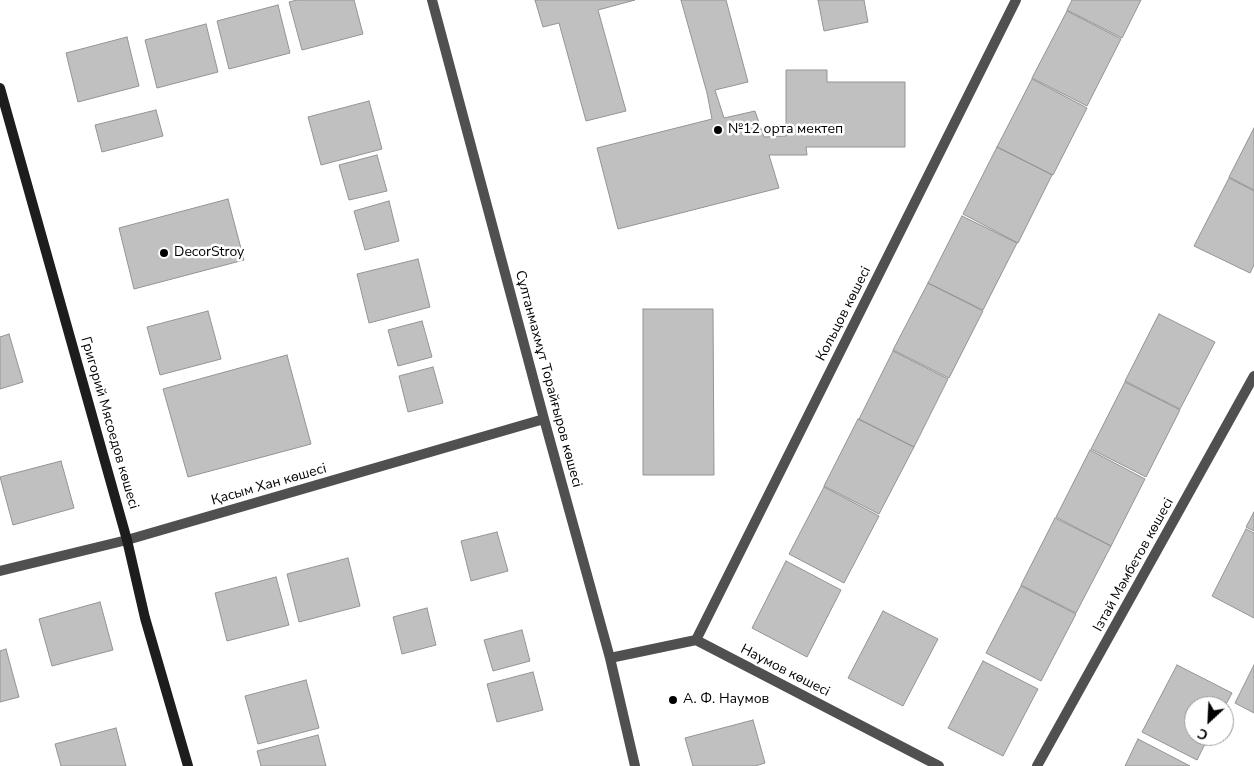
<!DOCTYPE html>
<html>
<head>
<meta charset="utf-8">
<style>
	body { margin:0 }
	#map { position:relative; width:1254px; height:766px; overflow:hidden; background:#fff; font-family:"Nunito Sans",sans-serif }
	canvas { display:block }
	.north { position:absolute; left:1184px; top:696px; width:50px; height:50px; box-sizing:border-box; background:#fff; border:1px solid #999; border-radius:50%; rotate:205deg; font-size:14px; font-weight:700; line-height:20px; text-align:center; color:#000 }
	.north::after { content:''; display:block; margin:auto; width:18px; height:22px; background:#000; clip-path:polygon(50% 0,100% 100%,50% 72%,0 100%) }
</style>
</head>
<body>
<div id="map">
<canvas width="1254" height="766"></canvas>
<div class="north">С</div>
</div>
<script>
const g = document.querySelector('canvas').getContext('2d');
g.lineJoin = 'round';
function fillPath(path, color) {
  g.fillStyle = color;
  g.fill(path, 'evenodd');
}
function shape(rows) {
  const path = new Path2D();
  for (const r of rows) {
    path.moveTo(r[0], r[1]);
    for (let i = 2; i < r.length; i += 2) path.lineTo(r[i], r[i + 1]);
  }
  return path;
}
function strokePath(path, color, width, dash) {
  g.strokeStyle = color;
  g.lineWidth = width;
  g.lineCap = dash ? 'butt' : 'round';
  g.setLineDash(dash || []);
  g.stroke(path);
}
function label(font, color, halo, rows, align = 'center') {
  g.font = font + ' "Nunito Sans",sans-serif';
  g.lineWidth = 5;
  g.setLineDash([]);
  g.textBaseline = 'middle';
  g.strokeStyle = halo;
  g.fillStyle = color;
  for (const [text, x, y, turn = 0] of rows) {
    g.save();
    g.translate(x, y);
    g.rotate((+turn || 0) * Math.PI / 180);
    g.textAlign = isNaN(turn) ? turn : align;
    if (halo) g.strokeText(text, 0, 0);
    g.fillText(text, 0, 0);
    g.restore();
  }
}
const building = shape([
	[297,0,354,0,363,34,302,50,289,2,297,0],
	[535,0,635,0,598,10,626,111,586,121,559,23,543,27,535,0],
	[681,0,726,0,748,82,715,90,724,118,755,111,764,137,786,136,786,70,827,70,827,82,905,82,905,147,806,147,807,155,769,155,779,188,618,229,597,148,712,119,707,93,681,0],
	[818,0,864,0,868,22,824,31,818,0],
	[1072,0,1141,0,1122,38,1067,10,1072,0],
	[278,5,290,53,229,69,217,21,278,5],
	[1067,11,1121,39,1087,106,1032,78,1067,11],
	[206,24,218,72,157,88,145,40,206,24],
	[127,37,139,86,78,102,66,53,127,37],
	[1032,79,1087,108,1053,175,997,147,1032,79],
	[369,101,382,149,321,165,308,117,369,101],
	[156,110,163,136,102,152,95,125,156,110],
	[1254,128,1254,190,1229,177,1254,128],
	[997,147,1052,175,1018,243,963,214,997,147],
	[377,155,387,191,349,200,339,165,377,155],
	[1229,178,1254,191,1254,265,1250,273,1194,246,1229,178],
	[228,199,244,260,134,289,119,228,228,199],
	[389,201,399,241,365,250,354,211,389,201],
	[962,216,1017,243,983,310,928,283,962,216],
	[418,259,430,307,369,323,357,274,418,259],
	[928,283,983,311,949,378,893,350,928,283],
	[643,309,713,309,714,475,643,475,643,309],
	[208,311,221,359,160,375,147,327,208,311],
	[1159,314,1215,342,1180,409,1125,381,1159,314],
	[422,321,432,357,398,366,388,330,422,321],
	[9,334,23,382,0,389,0,337,9,334],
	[893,351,948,379,914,447,859,419,893,351],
	[287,355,311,444,188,477,163,389,287,355],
	[433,367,443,403,408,412,399,376,433,367],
	[1125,382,1180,410,1146,477,1091,449,1125,382],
	[858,419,914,447,879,514,824,486,858,419],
	[1090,450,1145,479,1111,546,1056,517,1090,450],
	[61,461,74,508,13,525,0,477,61,461],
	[824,487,879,516,844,583,789,554,824,487],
	[1254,512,1254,531,1246,527,1254,512],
	[1055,518,1111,546,1076,613,1021,585,1055,518],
	[1246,529,1254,533,1254,618,1212,596,1246,529],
	[497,532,508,571,471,581,461,541,497,532],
	[348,558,360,606,299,622,287,574,348,558],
	[786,561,841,590,807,657,752,628,786,561],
	[276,577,289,625,227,641,215,593,276,577],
	[1021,586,1076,614,1041,681,986,653,1021,586],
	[100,602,113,650,52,666,39,619,100,602],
	[427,608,436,645,402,654,393,617,427,608],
	[883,611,938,639,903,706,848,678,883,611],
	[522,630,530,661,493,671,484,640,522,630],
	[6,649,19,697,0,702,0,651,6,649],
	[983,661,1038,689,1003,756,948,728,983,661],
	[1177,665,1232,693,1224,708,1224,706,1194,706,1194,736,1209,736,1197,760,1142,732,1177,665],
	[1254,665,1254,713,1235,703,1254,665],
	[533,672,543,710,497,722,487,684,533,672],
	[306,680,319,728,258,744,245,696,306,680],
	[753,720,765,763,755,766,693,766,685,738,753,720],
	[116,728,126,766,61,766,55,744,116,728],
	[318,735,326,766,261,766,257,751,318,735],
	[1138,739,1190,766,1125,766,1138,739]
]);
const minor = shape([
	[432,0,544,419,610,658,635,766],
	[0,571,127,540,544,419],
	[696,640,1016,0],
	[610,658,696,640,939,766],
	[1037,766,1254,376]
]);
const secondary = shape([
	[0,88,127,540,145,618,188,766]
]);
const markers = [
	[718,130,5,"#000"],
	[164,253,5,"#000"],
	[673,700,5,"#000"]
];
const poiNames = [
	["№12 орта мектеп",728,130],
	["DecorStroy",174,253],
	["А. Ф. Наумов",683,700]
];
const streetNames = [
	["Кольцов көшесі",844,314,-63],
	["Сұлтанмахмұт Торайғыров көшесі",548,379,75],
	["Григорий Мясоедов көшесі",109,423,74],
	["Қасым Хан көшесі",269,485,-16],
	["Ізтай Мәмбетов көшесі",1134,565,-61],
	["Наумов көшесі",785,671,27]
];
fillPath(building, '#c0c0c0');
strokePath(building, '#949494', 1);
strokePath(minor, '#505050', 10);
strokePath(secondary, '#1d1d1d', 10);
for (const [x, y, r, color] of markers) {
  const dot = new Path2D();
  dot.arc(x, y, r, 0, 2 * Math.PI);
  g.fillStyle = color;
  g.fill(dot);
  strokePath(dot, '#fff', 2);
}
label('14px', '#000', '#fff', poiNames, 'left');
label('14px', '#000', '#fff', streetNames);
</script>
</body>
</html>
